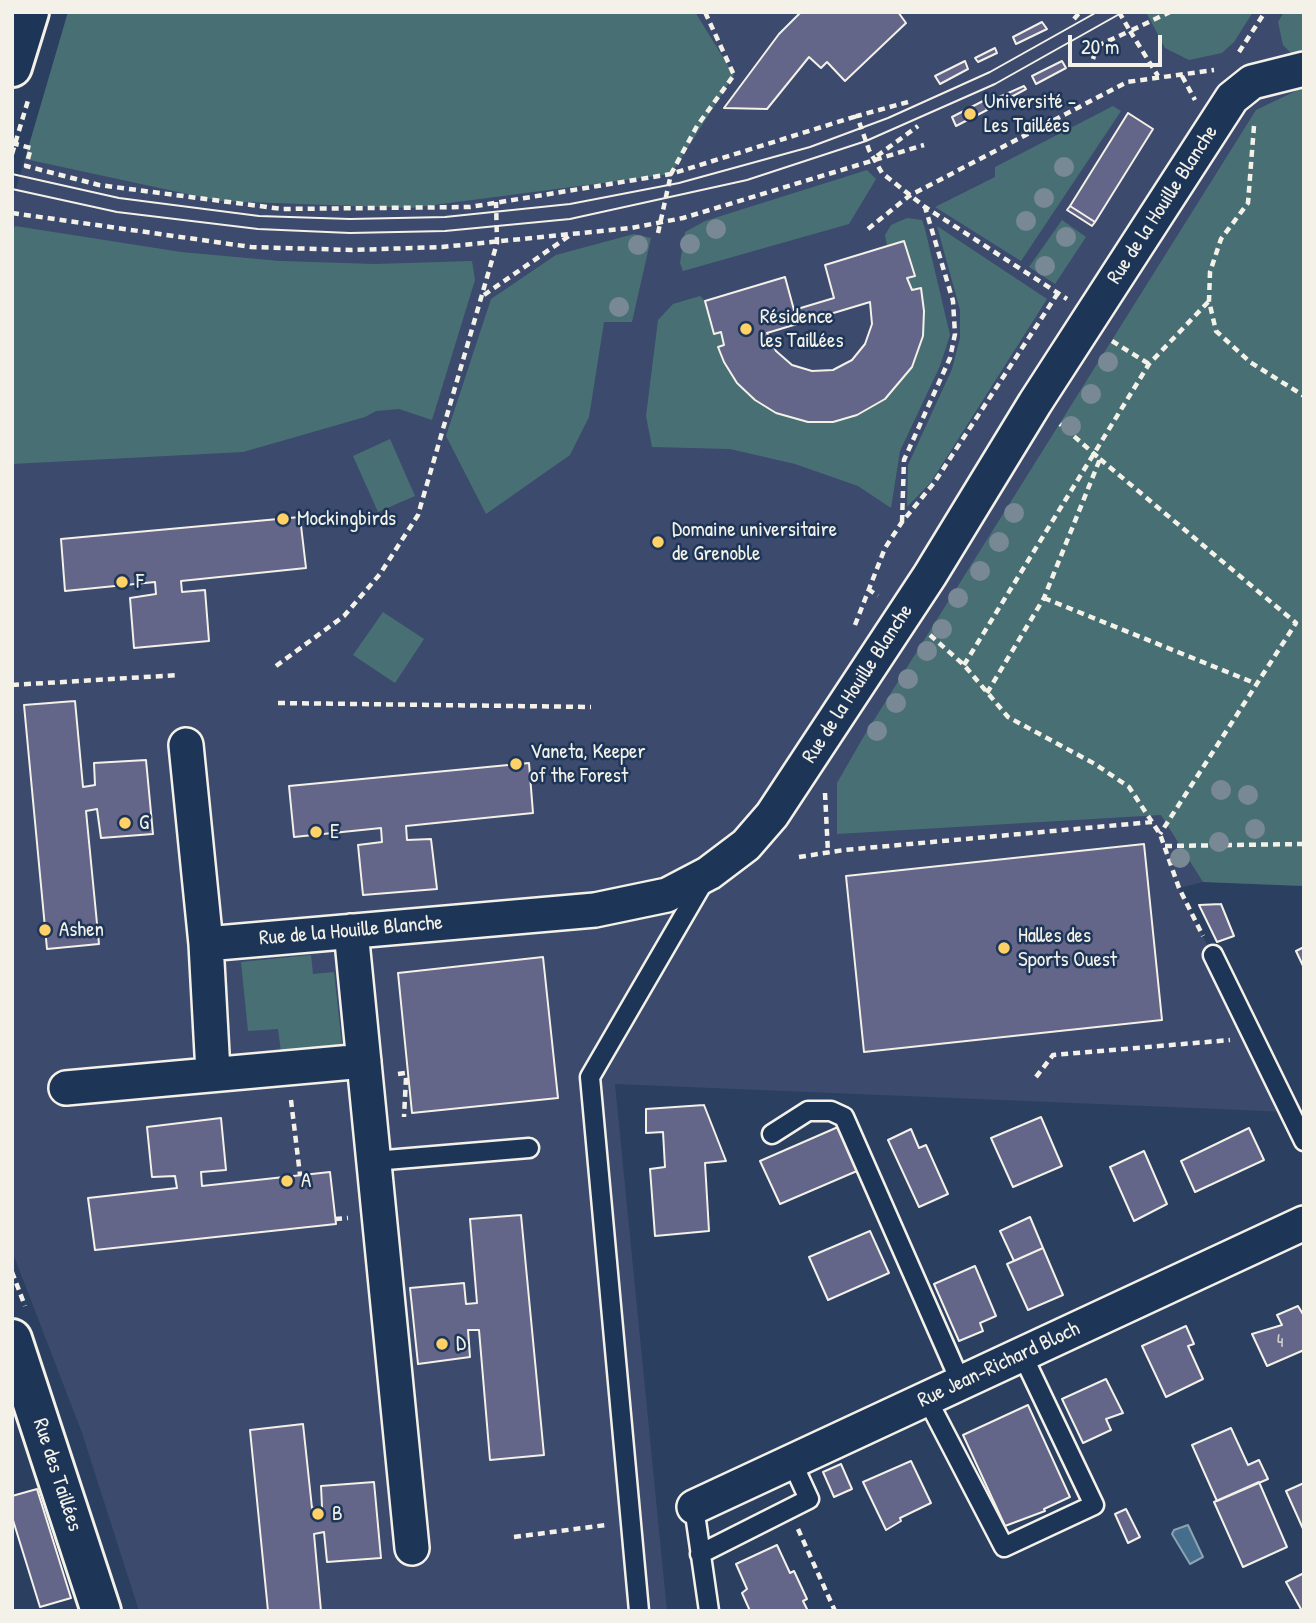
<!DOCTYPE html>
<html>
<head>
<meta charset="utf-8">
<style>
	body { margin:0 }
	#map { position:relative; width:1316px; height:1623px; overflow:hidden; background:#2b3f61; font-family:"Patrick Hand",sans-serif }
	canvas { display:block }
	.frame { position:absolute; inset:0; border:14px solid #f4f1e8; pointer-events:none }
	.scale { position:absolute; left:1068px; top:35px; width:94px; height:32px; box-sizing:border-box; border:4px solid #f4f1e8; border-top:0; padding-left:9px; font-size:21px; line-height:24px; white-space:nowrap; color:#f4f1e8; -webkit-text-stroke:5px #1d3557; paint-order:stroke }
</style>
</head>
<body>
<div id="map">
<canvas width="1316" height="1623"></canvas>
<div class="frame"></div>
<div class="scale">20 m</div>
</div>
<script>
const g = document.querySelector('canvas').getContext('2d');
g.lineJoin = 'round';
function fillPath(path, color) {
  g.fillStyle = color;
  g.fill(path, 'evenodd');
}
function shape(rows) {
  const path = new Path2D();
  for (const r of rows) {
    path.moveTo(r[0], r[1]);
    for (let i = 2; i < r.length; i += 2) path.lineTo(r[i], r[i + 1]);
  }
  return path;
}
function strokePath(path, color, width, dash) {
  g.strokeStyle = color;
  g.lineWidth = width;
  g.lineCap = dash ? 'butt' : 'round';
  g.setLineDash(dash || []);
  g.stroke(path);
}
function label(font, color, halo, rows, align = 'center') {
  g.font = font + ' "Patrick Hand",sans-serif';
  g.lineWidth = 5;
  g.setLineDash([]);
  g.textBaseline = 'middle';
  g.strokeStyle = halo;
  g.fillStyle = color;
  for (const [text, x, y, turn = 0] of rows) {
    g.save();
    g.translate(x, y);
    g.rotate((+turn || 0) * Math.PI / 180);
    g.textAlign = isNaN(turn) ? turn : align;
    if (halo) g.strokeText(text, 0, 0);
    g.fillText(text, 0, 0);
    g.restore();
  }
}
const built = shape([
	[68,12,1304,12,1304,886,1203,882,1179,888,1290,1112,615,1084,667,1611,139,1611,82,1433,12,1251,12,202]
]);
const green = shape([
	[68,12,695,12,734,75,671,174,411,208,220,201,25,159],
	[1146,12,1253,12,1234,42,1222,53,1189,60,1165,48],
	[1284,12,1304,12,1304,52,1293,55,1283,45,1278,22],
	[1304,87,1304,886,1203,882,1161,815,837,834,837,783,864,736,1256,110],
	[1113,106,1121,111,1021,261,935,207,995,177,995,167],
	[867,170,876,179,849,224,683,271,680,263,685,232,705,221],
	[907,218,922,220,925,229,950,335,940,366,900,451,891,508,858,486,795,464,730,449,652,447,646,416,658,320,673,304,700,296,705,301,714,333,721,332,724,345,718,347,737,383,755,400,776,413,808,422,833,422,857,415,885,399,912,367,923,336,924,311,921,289,912,290,907,278,915,275,904,242,887,246,885,235,891,225],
	[1062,220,1086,237,1055,284,1029,267],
	[15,226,181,252,280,261,375,264,472,261,475,280,432,420,399,409,376,411,365,417,243,452,12,464,12,233],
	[937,226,1047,299,931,482,907,507,908,465,952,369,960,338,960,310],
	[634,234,651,238,632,322,604,322,589,417,570,455,486,514,446,436,491,299,556,255],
	[390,439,415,496,378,512,353,456],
	[383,612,424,639,395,683,353,655],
	[311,955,313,974,334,972,342,1046,281,1052,278,1029,248,1031,241,962]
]);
const water = shape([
	[1188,1525,1203,1557,1190,1564,1172,1534,1174,1530,1188,1525]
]);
const building = shape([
	[801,12,898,12,906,23,845,81,827,62,821,68,809,57,767,109,724,108,779,34,801,12],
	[1042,22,1047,29,1016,44,1013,37,1042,22],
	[995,48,997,53,978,62,975,58,995,48],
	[965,61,968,69,940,84,935,76,965,61],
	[1062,61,1066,68,1036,84,1032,76,1062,61],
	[1024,86,1026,89,1000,103,997,98,1024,86],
	[983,101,987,110,956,126,952,117,983,101],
	[1128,113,1153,129,1095,222,1070,206,1128,113],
	[1070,206,1095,222,1092,226,1067,210,1070,206],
	[904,241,915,276,907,278,912,290,921,288,924,311,923,336,912,367,885,399,857,415,833,422,808,422,776,413,755,400,737,383,724,362,718,347,724,345,721,332,714,334,705,301,785,277,794,310,834,298,825,265,904,241],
	[870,302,872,324,865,344,852,360,833,370,812,371,792,365,776,351,767,333,870,302],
	[300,517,306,568,181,581,182,592,205,590,209,641,134,648,130,598,156,594,155,582,65,591,61,539,300,517],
	[75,701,83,787,95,785,94,763,146,760,153,834,101,838,97,809,86,811,99,944,47,949,24,705,75,701],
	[529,763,533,813,406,826,407,840,431,839,437,889,363,895,358,845,382,842,381,828,294,837,289,786,529,763],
	[1144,844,1162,1020,864,1052,846,876,1144,844],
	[1221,904,1234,936,1217,942,1199,905,1221,904],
	[1304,947,1304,968,1296,951,1304,947],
	[543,957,558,1098,412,1113,398,973,543,957],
	[704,1105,726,1161,705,1163,709,1231,655,1236,650,1169,665,1167,663,1132,646,1133,646,1109,704,1105],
	[1041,1117,1062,1166,1013,1187,991,1138,1041,1117],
	[221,1118,226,1170,201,1172,202,1186,330,1172,336,1224,95,1250,88,1198,177,1188,175,1176,152,1177,147,1127,221,1118],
	[838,1127,857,1171,780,1204,760,1161,838,1127],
	[1249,1128,1264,1160,1195,1192,1181,1161,1249,1128],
	[911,1129,919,1148,926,1145,948,1194,919,1207,888,1140,911,1129],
	[1144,1151,1167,1204,1134,1221,1110,1167,1144,1151],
	[521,1215,544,1455,490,1460,479,1330,468,1330,470,1357,418,1364,410,1288,464,1283,466,1304,477,1303,470,1219,521,1215],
	[1030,1217,1043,1248,1014,1261,1000,1231,1030,1217],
	[870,1231,889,1273,828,1300,809,1257,870,1231],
	[1043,1248,1063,1295,1028,1310,1007,1264,1043,1248],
	[975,1266,996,1316,980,1323,983,1331,959,1341,934,1284,975,1266],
	[1298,1306,1304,1316,1304,1350,1267,1366,1252,1334,1282,1325,1277,1315,1298,1306],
	[1186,1326,1194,1344,1188,1346,1203,1379,1166,1397,1142,1346,1186,1326],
	[1106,1379,1123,1413,1106,1419,1111,1430,1083,1443,1062,1399,1106,1379],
	[1028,1405,1070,1497,1044,1509,1045,1511,1005,1526,963,1435,1028,1405],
	[303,1424,312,1508,322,1507,321,1486,374,1482,381,1558,327,1562,324,1532,314,1534,321,1611,268,1611,250,1430,303,1424],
	[1231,1428,1248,1465,1259,1460,1268,1479,1217,1501,1192,1445,1231,1428],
	[911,1461,931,1503,900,1518,901,1521,886,1530,863,1482,911,1461],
	[841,1464,852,1489,834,1497,823,1472,841,1464],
	[1259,1482,1287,1547,1243,1567,1214,1502,1259,1482],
	[1304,1483,1304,1531,1286,1491,1304,1483],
	[37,1489,71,1598,40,1607,12,1517,12,1496,37,1489],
	[1126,1509,1140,1537,1128,1543,1115,1514,1126,1509],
	[777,1545,790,1573,794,1571,807,1599,803,1601,808,1611,750,1611,742,1593,747,1589,736,1564,777,1545],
	[1304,1573,1304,1611,1302,1611,1286,1582,1304,1573]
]);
const path = shape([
	[1119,12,1130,31,1170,12],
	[1074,19,1080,12],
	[1086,42,1097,46,1130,31,1158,76],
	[1239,52,1265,12],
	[1093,59,1097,46],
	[1182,76,1195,100],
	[908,102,857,116,869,150,882,173,925,207,1067,299],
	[1254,126,1248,203,1221,239,1210,272,1209,301,1216,331,1250,362,1304,396],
	[12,143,31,148,26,166,99,185,282,209,470,207,671,174,857,116],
	[12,154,29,97],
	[877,156,918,126],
	[12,213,251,247,352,250,442,247,631,228,683,218,924,145],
	[868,229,909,196,1127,82,1214,70],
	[658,233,671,174,697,126,734,75,705,12],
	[484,295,569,236],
	[1112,341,1149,364],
	[1100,459,1296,623,1160,834],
	[902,522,904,460,950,358,955,334,953,301,925,207],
	[868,589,878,596],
	[1044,598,1257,684],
	[855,625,885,548,902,522,934,483,1058,293],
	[930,635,964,665,1008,717,1095,764,1129,787,1160,834,1179,888,1203,936],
	[964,665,1149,364,1209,301],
	[276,666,344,616,380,574,418,515,497,243,496,202],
	[12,685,179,675],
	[987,693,1044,598,1100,459,1060,424],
	[278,703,591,707],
	[825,793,828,853],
	[1165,846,1304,844],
	[799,857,844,850,1152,822],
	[398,1074,405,1073,406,1078,404,1117],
	[1036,1077,1053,1055,1230,1040],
	[291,1100,300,1175],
	[335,1219,348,1218],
	[12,1272,25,1306],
	[798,1529,835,1611],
	[514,1537,606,1525]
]);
const lane = shape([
	[1213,955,1304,1141],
	[772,1134,808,1111,831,1111,844,1117,961,1383],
	[374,1161,529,1148],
	[927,1399,1004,1547,1094,1505,1022,1354],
	[694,1507,709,1611],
	[700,1554,809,1499,792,1462],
	[639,1611,590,1077,704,881]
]);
const street = shape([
	[186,745,206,944,595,910,667,895,709,873,746,845,772,815,930,575,1035,403,1232,98,1252,82,1304,69],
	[351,931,412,1548],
	[206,944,213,1072],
	[66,1088,364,1061],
	[694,1507,1304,1223]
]);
const secondary = shape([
	[12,67,29,12],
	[12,1339,101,1611]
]);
const tram = shape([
	[12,174,119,198,259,216,350,219,445,217,570,204,679,183,810,147,888,118,990,72,1097,12],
	[12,189,117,212,258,229,350,233,445,231,570,219,747,180,866,141,995,84,1123,12]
]);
const trees = [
	[1064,167],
	[1044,198],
	[1026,221],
	[716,229],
	[1066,237],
	[690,244],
	[638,245],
	[1045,266],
	[619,307],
	[1108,362],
	[1091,394],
	[1071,426],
	[1014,513],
	[999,542],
	[980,571],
	[958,598],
	[942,629],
	[927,651],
	[908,679],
	[896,703],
	[877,731],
	[1221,790],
	[1248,795],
	[1255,829],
	[1219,842],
	[1180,858]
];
const markers = [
	[970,114,7,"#ffd166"],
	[746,329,7,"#ffd166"],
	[283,519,7,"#ffd166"],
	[658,542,7,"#ffd166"],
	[122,582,7,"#ffd166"],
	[516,764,7,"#ffd166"],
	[125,823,7,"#ffd166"],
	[316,832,7,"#ffd166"],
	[45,930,7,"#ffd166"],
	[1004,948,7,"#ffd166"],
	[287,1181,7,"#ffd166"],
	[442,1344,7,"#ffd166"],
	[318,1514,7,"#ffd166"]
];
const numberNames = [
	["4",1280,1342]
];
const poiNames = [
	["Université -",984,102],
	["Les Taillées",984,126],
	["Résidence",760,317],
	["les Taillées",760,341],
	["Mockingbirds",297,519],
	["Domaine universitaire",672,530],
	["de Grenoble",672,554],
	["F",136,582],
	["Vaneta, Keeper",530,752],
	["of the Forest",530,776],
	["G",139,823],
	["E",330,832],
	["Ashen",59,930],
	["Halles des",1018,936],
	["Sports Ouest",1018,960],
	["A",301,1181],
	["D",456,1344],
	["B",332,1514]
];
const streetNames = [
	["Rue de la Houille Blanche",1163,205,-57],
	["Rue de la Houille Blanche",858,684,-57],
	["Rue de la Houille Blanche",351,931,-5],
	["Rue Jean-Richard Bloch",999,1365,-25],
	["Rue des Taillées",57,1475,72]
];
fillPath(built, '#3c4a6d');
fillPath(green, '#487074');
fillPath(water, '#456e8c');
strokePath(water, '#8ba2b1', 2);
fillPath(building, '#636589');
strokePath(building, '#f4f1e8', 2);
strokePath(lane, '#f4f1e8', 23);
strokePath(street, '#f4f1e8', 38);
strokePath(secondary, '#f4f1e8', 44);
strokePath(path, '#f4f1e8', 4.5, [7, 5]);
strokePath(lane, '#1d3557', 18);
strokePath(street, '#1d3557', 33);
strokePath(secondary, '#1d3557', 38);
strokePath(tram, '#f4f1e8', 2);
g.fillStyle = '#798895';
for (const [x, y] of trees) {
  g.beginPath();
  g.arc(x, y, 10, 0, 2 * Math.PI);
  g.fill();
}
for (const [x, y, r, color] of markers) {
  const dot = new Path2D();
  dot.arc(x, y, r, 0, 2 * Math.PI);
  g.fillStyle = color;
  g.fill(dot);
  strokePath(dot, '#1d3557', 2.5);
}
label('18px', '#d0ced0', null, numberNames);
label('21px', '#f4f1e8', '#1d3557', poiNames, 'left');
label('21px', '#f4f1e8', '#1d3557', streetNames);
</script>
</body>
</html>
